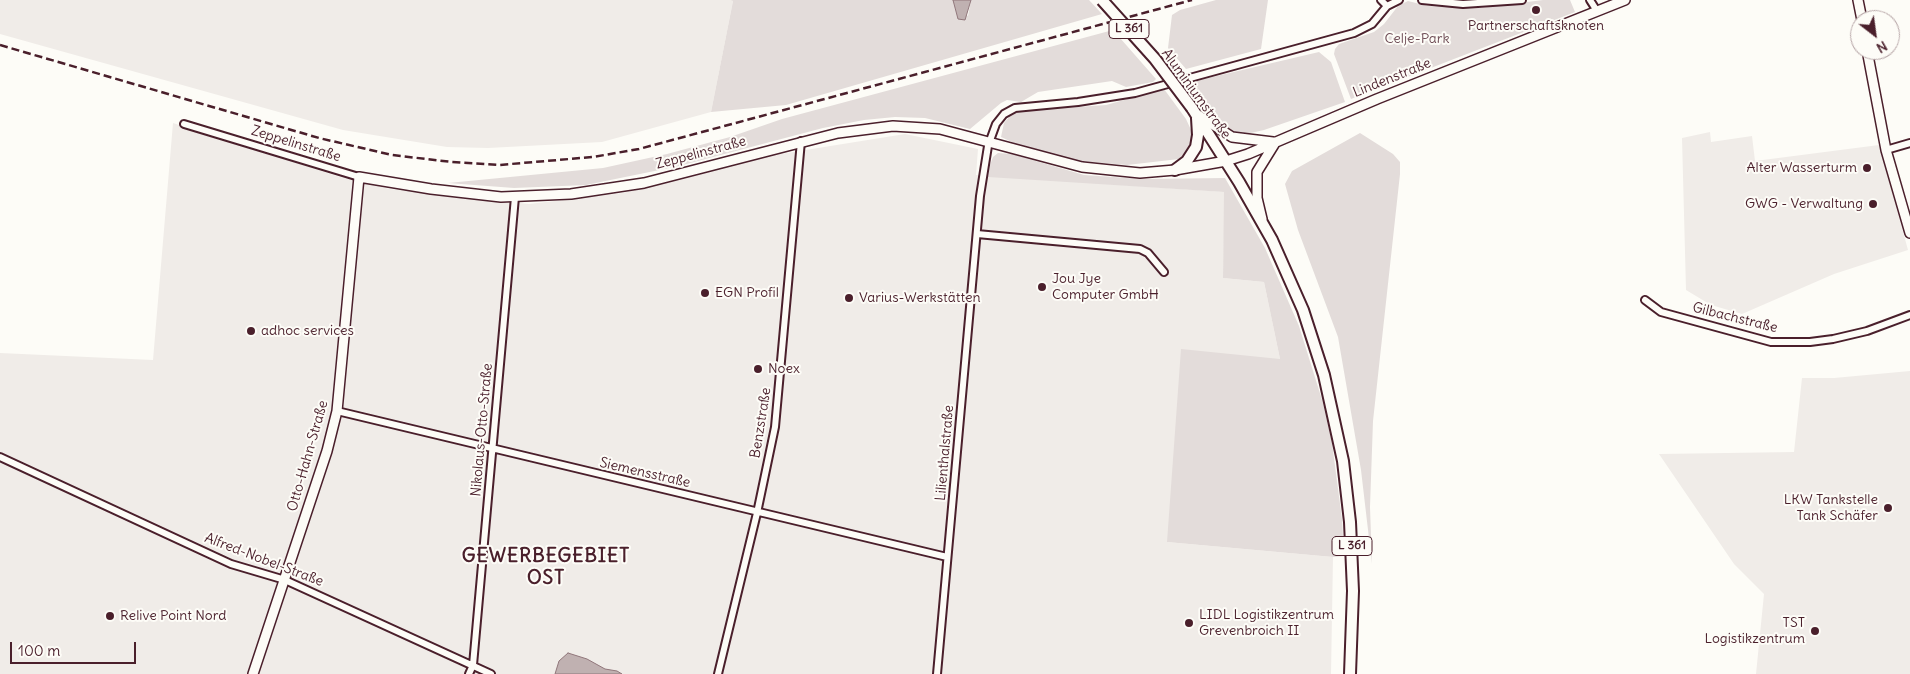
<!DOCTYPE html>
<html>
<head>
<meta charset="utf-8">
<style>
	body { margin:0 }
	#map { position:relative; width:1910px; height:674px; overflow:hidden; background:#fdfcf7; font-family:Delius,sans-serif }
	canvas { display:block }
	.north { position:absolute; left:1850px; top:10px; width:50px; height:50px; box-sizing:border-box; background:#fdfcf7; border:1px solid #b5a4a5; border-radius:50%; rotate:150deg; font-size:14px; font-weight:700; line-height:20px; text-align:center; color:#4a1f2b }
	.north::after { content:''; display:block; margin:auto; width:18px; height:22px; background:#4a1f2b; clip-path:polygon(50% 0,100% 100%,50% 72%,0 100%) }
	.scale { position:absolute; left:10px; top:642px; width:126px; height:22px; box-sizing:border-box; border:2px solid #4a1f2b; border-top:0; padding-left:6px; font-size:15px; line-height:18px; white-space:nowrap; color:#4a1f2b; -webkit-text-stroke:4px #fdfcf7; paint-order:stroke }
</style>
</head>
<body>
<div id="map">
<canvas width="1910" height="674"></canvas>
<div class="north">N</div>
<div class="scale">100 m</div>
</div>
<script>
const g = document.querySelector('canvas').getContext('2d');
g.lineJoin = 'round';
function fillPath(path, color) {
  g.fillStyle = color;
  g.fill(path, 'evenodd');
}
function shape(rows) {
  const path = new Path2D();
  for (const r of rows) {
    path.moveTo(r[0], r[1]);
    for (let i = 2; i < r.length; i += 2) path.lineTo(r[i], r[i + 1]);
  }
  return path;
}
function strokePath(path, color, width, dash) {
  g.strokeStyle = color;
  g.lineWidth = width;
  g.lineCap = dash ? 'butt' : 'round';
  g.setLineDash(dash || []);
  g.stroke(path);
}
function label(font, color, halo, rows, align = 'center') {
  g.font = font + ' Delius,sans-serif';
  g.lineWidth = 4;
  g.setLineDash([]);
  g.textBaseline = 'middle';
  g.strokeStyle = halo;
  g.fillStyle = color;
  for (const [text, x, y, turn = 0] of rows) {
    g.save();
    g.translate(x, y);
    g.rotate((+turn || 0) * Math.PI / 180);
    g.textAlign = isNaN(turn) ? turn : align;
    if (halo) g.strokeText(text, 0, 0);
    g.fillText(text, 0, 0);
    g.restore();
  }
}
const built = shape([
	[0,0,730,0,733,1,711,112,602,142,488,148,447,147,343,130,0,34],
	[173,123,340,177,390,189,529,204,622,193,680,180,762,157,905,134,978,149,976,175,1225,192,1223,278,1264,282,1280,359,1167,542,1333,557,1331,674,0,674,0,353,153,360],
	[1710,132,1711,142,1752,136,1755,161,1879,145,1908,250,1834,274,1742,314,1711,305,1686,290,1682,138],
	[1910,371,1910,674,1756,674,1764,594,1734,564,1659,454,1794,452,1802,378,1834,378]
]);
const green = shape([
	[730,0,953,0,955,5,968,16,971,0,1089,0,1102,14,786,105,711,112,733,1],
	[1216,0,1268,0,1261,49,1186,69,1168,48,1172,15,1180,10],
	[1543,0,1570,0,1575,12,1351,99,1334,54,1335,49,1339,44,1374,32,1384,24,1398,6,1408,1,1428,6,1481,8],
	[1113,30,1156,79,1153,82,1126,87,1112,81,1038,92,1021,102,1007,100,1001,103,970,129,925,118,895,117,864,120,823,128,679,166,586,185,514,188,448,183,603,168,667,154,730,137,782,119],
	[1319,52,1331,62,1345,102,1264,130,1246,134,1229,131,1222,126,1195,88,1197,81,1204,79],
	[1164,89,1186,119,1191,130,1191,147,1179,159,1127,165,1079,161,1025,148,1001,137,1004,123,1010,116,1020,111,1106,105],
	[1360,133,1393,154,1400,162,1400,174,1373,421,1370,507,1372,564,1361,470,1338,337,1298,230,1285,184,1292,171],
	[998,153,1012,154,1084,175,1142,179,1225,178,1265,248,1299,326,1323,403,1332,443,1342,519,1344,556,1333,557,1167,542,1181,349,1280,359,1264,282,1223,278,1224,192,988,177,990,165,993,157]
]);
const water = shape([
	[953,0,971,0,965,20,958,19,953,0],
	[568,653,587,659,605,669,617,671,622,674,555,674,559,661,568,653]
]);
const street = shape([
	[1381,0,1387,6,1399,0],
	[1422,0,1463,4,1522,0],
	[1590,0,1597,11],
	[184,124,359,177],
	[1886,150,1910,143],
	[977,234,1140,249,1148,253,1164,272],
	[1645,300,1661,312,1771,342,1810,342,1833,339,1867,331,1910,315],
	[337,411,947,557],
	[0,457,231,564,285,580,491,674],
	[469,674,473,665,515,197],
	[718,674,757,513,775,427,801,141],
	[937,674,980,196,988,146,996,124,1004,114,1015,108,1078,102,1135,93,1354,33,1372,24,1387,6]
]);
const secondary = shape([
	[1858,0,1862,20],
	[1867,50,1886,150,1910,233],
	[1198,115,1232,137,1273,142],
	[1262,219,1257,198,1257,172,1275,143],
	[253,674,327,451,337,411,359,177,431,189,501,197,571,194,644,183,838,133,893,126,940,129,1082,167,1140,173,1175,170,1226,161,1248,154,1377,99,1625,0]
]);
const primary = shape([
	[1192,108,1239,182,1272,240,1303,310,1324,375,1343,461,1350,522,1353,591,1350,674],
	[1175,170,1187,161,1196,147,1198,135,1197,118]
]);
const rail = shape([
	[0,45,319,138,392,155,452,162,499,165,593,157,639,149,1192,0]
]);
const primaryBridge = shape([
	[1102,0,1155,59,1192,108]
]);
const markers = [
	[1536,10,5,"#4a1f2b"],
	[1867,168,5,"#4a1f2b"],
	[1873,204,5,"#4a1f2b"],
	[1042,287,5,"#4a1f2b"],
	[705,293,5,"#4a1f2b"],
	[849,298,5,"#4a1f2b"],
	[251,331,5,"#4a1f2b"],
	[758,369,5,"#4a1f2b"],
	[1888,508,5,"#4a1f2b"],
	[110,616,5,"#4a1f2b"],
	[1189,623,5,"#4a1f2b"],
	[1815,631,5,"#4a1f2b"]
];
const shields = [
	[1129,29,40],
	[1352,546,40]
];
const shieldNames = [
	["L 361",1129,29],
	["L 361",1352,546]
];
const poiNames = [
	["Partnerschaftsknoten",1536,26,"center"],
	["Alter Wasserturm",1857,168,"right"],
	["GWG - Verwaltung",1863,204,"right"],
	["Jou Jye",1052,279],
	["Computer GmbH",1052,295],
	["EGN Profil",715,293],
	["Varius-Werkstätten",859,298],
	["adhoc services",261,331],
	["Noex",768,369],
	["LKW Tankstelle",1878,500,"right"],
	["Tank Schäfer",1878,516,"right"],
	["LIDL Logistikzentrum",1199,615],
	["Grevenbroich II",1199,631],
	["Relive Point Nord",120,616],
	["TST",1805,623,"right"],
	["Logistikzentrum",1805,639,"right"]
];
const parkNames = [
	["Celje-Park",1417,39]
];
const streetNames = [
	["Lindenstraße",1392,78,-22],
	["Aluminiumstraße",1196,94,54],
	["Zeppelinstraße",296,144,17],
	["Zeppelinstraße",701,153,-15],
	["Gilbachstraße",1735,318,14],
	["Benzstraße",761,423,-81],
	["Nikolaus-Otto-Straße",482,430,-85],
	["Lilienthalstraße",945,453,-85],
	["Otto-Hahn-Straße",308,456,-74],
	["Siemensstraße",645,473,13],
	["Alfred-Nobel-Straße",264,560,21]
];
const districtNames = [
	["GEWERBEGEBIET",546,557],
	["OST",546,579]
];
fillPath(built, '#f0ece8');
fillPath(green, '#e3dcda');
fillPath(water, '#c0b1b1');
strokePath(water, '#91777b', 1);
strokePath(street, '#4a1f2b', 10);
strokePath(secondary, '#4a1f2b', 12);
strokePath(primary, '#4a1f2b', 14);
strokePath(street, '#fdfcf7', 6);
strokePath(secondary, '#fdfcf7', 9);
strokePath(primary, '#fdfcf7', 10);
strokePath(rail, '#4a1f2b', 2.5, [8, 4]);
strokePath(primaryBridge, '#4a1f2b', 14, []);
strokePath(primaryBridge, '#fdfcf7', 10);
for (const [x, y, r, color] of markers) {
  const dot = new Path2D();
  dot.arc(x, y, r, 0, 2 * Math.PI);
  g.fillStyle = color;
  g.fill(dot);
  strokePath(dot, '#fdfcf7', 2);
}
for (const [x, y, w] of shields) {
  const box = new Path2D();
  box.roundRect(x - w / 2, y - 9.5, w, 19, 4);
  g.fillStyle = '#fdfcf7';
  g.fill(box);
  strokePath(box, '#4a1f2b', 1);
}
label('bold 12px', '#4a1f2b', null, shieldNames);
label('14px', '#4a1f2b', '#fdfcf7', poiNames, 'left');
label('14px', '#704e57', '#fdfcf7', parkNames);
label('14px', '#4a1f2b', '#fdfcf7', streetNames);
g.letterSpacing = '1px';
label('bold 19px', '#4a1f2b', '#fdfcf7', districtNames);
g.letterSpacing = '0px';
</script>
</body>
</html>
